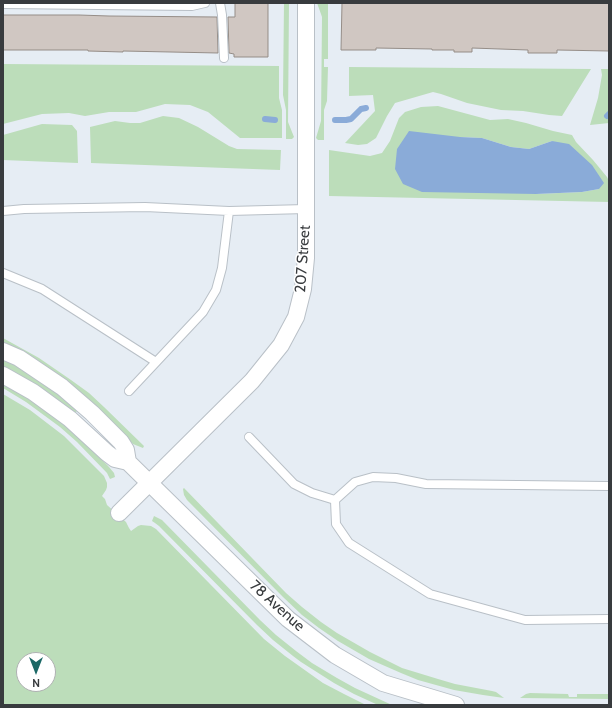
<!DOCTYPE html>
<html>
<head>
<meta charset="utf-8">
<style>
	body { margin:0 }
	#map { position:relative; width:612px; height:708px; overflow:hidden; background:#e6edf4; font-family:Cabin,sans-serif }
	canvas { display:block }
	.frame { position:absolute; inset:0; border:4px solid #383b3e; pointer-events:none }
	.north { position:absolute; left:16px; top:652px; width:40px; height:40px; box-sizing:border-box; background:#fff; border:1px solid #afb1b2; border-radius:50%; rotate:180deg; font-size:11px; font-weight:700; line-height:16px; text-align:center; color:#383b3e }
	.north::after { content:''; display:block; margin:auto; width:14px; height:18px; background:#1b6866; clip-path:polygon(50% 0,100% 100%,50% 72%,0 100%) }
</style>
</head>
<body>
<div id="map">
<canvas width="612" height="708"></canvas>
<div class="frame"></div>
<div class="north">N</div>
</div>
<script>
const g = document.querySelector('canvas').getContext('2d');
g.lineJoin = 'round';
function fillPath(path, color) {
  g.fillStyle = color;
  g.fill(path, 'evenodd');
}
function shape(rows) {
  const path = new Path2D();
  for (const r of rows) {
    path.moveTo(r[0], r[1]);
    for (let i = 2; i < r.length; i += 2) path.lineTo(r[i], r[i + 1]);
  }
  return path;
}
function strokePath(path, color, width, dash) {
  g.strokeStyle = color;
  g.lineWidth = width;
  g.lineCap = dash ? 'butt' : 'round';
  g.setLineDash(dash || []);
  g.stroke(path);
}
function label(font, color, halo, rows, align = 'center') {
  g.font = font + ' Cabin,sans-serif';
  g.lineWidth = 3;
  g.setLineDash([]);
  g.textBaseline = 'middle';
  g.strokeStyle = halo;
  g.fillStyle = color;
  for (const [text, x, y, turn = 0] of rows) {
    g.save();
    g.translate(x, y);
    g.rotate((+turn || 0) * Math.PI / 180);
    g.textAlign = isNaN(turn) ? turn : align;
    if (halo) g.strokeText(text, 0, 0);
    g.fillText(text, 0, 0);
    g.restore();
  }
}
const green = shape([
	[284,3,289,3,288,122,294,137,292,139,286,139,286,110,283,95],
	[317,3,328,3,328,59,324,59,324,67,328,67,327,101,324,110,324,140,318,140,316,138,321,121,322,17,321,14],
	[3,64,279,66,279,98,282,110,282,138,240,138,208,112,190,105,165,104,136,112,109,112,85,116,69,113,42,114,3,124],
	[349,67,591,69,562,116,549,115,523,111,501,110,467,103,441,94,433,92,395,103,387,116,376,138,367,144,358,145,345,143,375,111,373,95,349,96],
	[601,69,609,69,609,123,590,125,598,98,602,75],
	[438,106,490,120,508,119,526,123,553,131,572,135,576,142,593,160,607,177,609,181,609,202,329,196,329,150,370,156,382,153,390,141,399,118,405,112,421,107],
	[460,137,482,138,511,147,529,149,552,141,599,189,582,192,536,194],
	[163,116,179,118,198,127,229,146,237,149,281,150,280,170,91,163,90,127,115,121,130,123,140,123],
	[42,124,72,125,77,131,78,163,3,160,3,135],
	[3,338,39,358,71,380,89,393,104,407,144,446,143,448,133,444,101,412,3,345],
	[3,360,23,369,62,397,77,411,75,413,52,396,27,380,3,367],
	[3,381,60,419,83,440,109,467,114,473,115,477,110,479,107,473,77,442,60,427,26,402,3,388],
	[3,394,30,410,64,436,104,476,107,483,107,487,106,490,102,496,105,499,107,505,126,522,129,528,131,531,138,526,141,525,151,526,156,529,264,639,285,656,323,683,344,694,366,705,3,705],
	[24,660,48,660,48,684,24,684],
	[184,488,286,593,302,607,321,622,337,633,370,652,402,668,438,679,455,684,492,691,496,692,504,698,483,695,454,690,418,680,401,673,369,659,338,641,319,628,302,615,283,597,187,500,184,495,183,489],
	[154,516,162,520,260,620,276,635,296,651,312,663,337,678,355,688,392,705,378,705,354,694,334,683,301,662,293,656,273,640,257,625,159,526,155,523,152,521],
	[530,693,568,694,569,697,577,697,577,694,609,694,609,699,520,698,526,694]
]);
const water = shape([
	[409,131,460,137,482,138,511,147,529,149,552,141,569,144,592,165,604,183,599,189,582,192,536,194,422,192,403,184,395,169,397,149]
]);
const stream = shape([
	[607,116,609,114],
	[265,119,275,120],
	[335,120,346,120,351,119,361,109,366,108]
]);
const building = shape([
	[235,3,268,3,268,57,234,57,234,54,229,53,228,17,235,17,235,3],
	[342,3,609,3,609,51,557,50,557,53,528,53,528,50,472,48,472,52,454,52,454,50,432,50,432,49,376,48,376,50,341,50,342,3],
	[3,15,79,15,109,16,217,17,218,53,123,51,123,52,88,51,88,50,3,50,3,15]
]);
const lane = shape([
	[220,3,222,15,224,58],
	[3,4,192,6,205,3],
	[3,211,24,209,145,207,229,211,306,209],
	[3,273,42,289,156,362],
	[129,391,203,312,216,290,222,268,229,211],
	[249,437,294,484,312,493,335,500],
	[609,486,426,484,396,478,373,477,355,482,335,500,336,524,349,543,430,594,525,620,609,619]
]);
const street = shape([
	[3,351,19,358,62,387,92,413,121,442,126,450,128,462],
	[3,375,33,392,70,419,107,453,115,459,128,462,288,619,335,655,383,683,456,705],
	[119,513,252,381,281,345,296,317,303,289,306,258,306,3]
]);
const streetNames = [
	["207 Street",303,259,-86],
	["78 Avenue",277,606,42]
];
fillPath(green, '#bcddba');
fillPath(water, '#8aabd8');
strokePath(stream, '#8aabd8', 6);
fillPath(building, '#d0c7c2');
strokePath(building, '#958d87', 1);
strokePath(lane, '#b9c0c7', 10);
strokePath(street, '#b9c0c7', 18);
strokePath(lane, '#fff', 8);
strokePath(street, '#fff', 16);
label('15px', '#383b3e', '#fff', streetNames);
</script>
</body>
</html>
